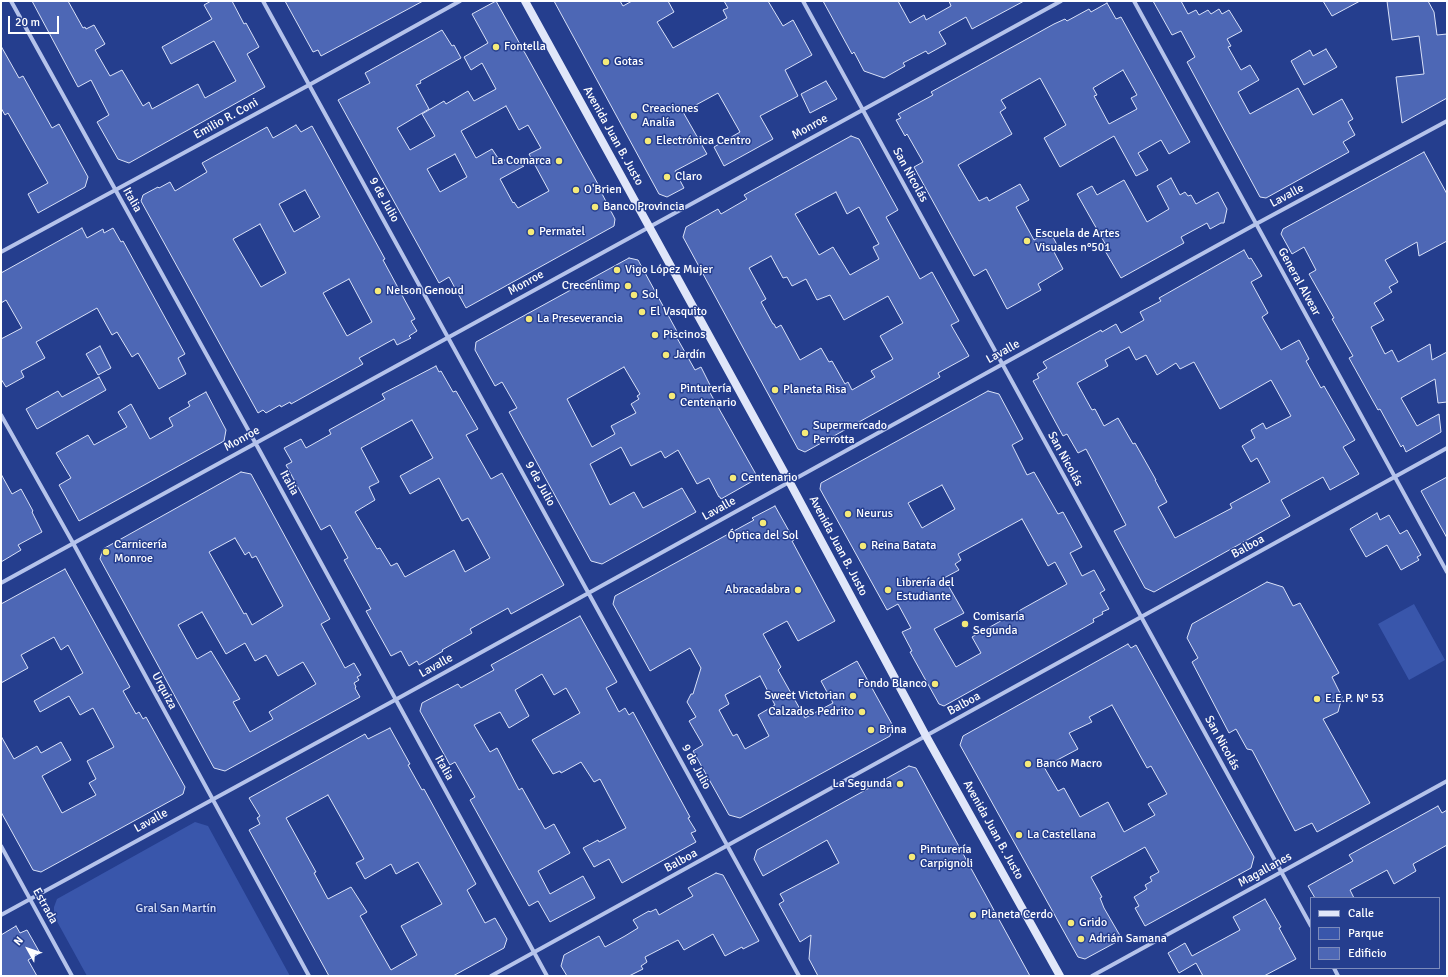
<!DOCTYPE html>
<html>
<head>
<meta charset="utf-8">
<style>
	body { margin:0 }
	#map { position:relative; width:1448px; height:977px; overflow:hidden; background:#253e8e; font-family:Signika,sans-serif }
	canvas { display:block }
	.frame { position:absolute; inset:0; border:2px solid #fff; pointer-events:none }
	.legend { position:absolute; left:1310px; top:897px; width:130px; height:72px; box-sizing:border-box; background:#253e8e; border:1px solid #7c8bbb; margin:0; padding:5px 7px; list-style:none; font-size:12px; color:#fff }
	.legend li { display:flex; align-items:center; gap:8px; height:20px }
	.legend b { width:20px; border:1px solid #7c8bbb }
	.north { position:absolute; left:8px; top:929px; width:40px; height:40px; -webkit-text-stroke:3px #253e8e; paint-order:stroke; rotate:310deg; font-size:11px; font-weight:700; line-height:16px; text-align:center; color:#fff }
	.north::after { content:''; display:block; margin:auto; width:14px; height:18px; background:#fff; clip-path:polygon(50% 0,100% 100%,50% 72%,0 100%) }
	.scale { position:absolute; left:8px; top:16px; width:51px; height:18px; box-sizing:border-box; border:2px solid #fff; border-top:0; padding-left:5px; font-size:12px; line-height:14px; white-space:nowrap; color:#fff; -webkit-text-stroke:3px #253e8e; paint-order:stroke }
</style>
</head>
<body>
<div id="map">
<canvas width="1448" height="977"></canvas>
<div class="frame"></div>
<ul class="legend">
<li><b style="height:5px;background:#e0e6f9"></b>Calle</li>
<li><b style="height:11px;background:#3956ab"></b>Parque</li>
<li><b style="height:11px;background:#4d67b5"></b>Edificio</li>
</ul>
<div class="north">N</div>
<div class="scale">20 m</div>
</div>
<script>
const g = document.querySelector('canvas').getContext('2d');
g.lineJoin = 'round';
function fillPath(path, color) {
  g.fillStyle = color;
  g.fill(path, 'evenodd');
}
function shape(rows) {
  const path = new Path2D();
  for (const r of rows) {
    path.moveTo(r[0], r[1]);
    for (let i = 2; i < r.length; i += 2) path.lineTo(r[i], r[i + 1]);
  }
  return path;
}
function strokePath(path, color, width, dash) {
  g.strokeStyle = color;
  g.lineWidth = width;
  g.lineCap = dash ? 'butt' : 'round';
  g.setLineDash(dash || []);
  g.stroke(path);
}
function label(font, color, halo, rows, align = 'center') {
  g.font = font + ' Signika,sans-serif';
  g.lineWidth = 3;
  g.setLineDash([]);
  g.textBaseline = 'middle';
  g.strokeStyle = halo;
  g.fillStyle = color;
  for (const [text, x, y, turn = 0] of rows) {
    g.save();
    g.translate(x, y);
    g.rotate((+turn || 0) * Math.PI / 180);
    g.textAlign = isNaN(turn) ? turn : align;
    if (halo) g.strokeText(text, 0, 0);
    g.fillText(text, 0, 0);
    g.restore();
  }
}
const green = shape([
	[1414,604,1445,660,1409,680,1378,624],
	[195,822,208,826,290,976,87,976,54,916,54,907,57,899]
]);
const building = shape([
	[32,1,68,1,83,28,85,27,86,29,94,25,105,44,95,50,110,76,122,70,143,106,149,102,152,109,198,84,205,98,236,81,214,41,171,64,162,47,212,19,204,5,211,1,232,1,244,24,246,23,259,47,247,54,265,87,129,163,118,159,97,122,109,115,91,80,78,87,32,1],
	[285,1,423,1,321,56,318,50,313,52,285,1],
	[496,1,599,186,598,186,615,219,614,226,466,308,449,277,439,283,338,100,370,83,365,73,442,30,452,46,454,45,461,58,420,81,421,83,416,85,429,109,397,128,410,150,435,136,422,114,444,101,446,104,468,91,474,101,496,89,482,63,471,70,464,57,488,43,472,14,496,1],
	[506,106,519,130,528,125,541,148,529,154,549,191,518,208,514,202,513,203,500,179,524,166,498,158,492,149,476,158,461,131,506,106],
	[455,154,467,177,440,192,427,169,455,154],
	[554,1,620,1,623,6,632,1,668,1,674,12,657,22,673,48,727,18,723,10,728,8,724,1,768,1,783,26,793,20,812,55,785,70,798,96,760,116,773,139,724,166,714,147,740,132,718,93,683,112,707,154,675,171,684,188,667,197,659,194,554,1],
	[823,1,898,1,910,23,924,15,926,20,951,6,949,1,1024,1,972,29,966,17,939,32,946,44,928,54,926,51,903,63,905,66,884,78,864,71,854,52,852,54,823,1],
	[1153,1,1181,1,1188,14,1196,10,1199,15,1208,10,1211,14,1219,9,1222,14,1229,10,1242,31,1227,39,1231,46,1228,47,1241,70,1250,65,1259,80,1238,92,1250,114,1298,88,1313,115,1342,99,1353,119,1348,122,1355,135,1343,142,1349,152,1266,198,1260,197,1187,62,1195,57,1181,31,1172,35,1153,1],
	[1323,1,1360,1,1332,16,1323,1],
	[1387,1,1428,1,1434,12,1437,35,1447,34,1447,98,1402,123,1396,77,1424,74,1419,36,1392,40,1387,1],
	[1107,3,1116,19,1121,17,1190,142,1169,154,1161,140,1138,153,1148,170,1136,176,1114,136,1060,167,1044,138,1066,125,1040,78,1001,100,1006,108,1000,112,1012,134,958,165,979,201,987,197,989,201,1020,184,1029,200,1016,207,1034,240,1050,231,1059,249,1054,252,1063,269,1038,284,1041,290,1007,309,986,269,974,276,914,167,923,162,907,134,905,136,896,120,901,118,898,114,933,95,931,92,1054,24,1065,19,1067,21,1089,9,1091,12,1107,3],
	[1123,70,1137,95,1131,98,1137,109,1109,124,1094,96,1097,95,1093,88,1123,70],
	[1,46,19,78,23,76,52,128,59,124,88,177,85,187,38,213,28,194,48,183,8,113,5,115,1,108,1,46],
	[1326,49,1337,67,1304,85,1291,61,1310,50,1313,56,1326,49],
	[826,81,837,99,810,113,801,94,826,81],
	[296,125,301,132,312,126,385,259,383,260,415,319,411,321,417,331,409,336,411,338,397,345,394,339,359,358,363,364,291,404,290,402,281,407,280,405,266,413,263,410,258,413,141,201,143,195,158,187,159,188,170,182,175,191,207,172,202,163,267,127,273,138,296,125],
	[305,190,320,217,294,232,279,204,305,190],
	[260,224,286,273,261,287,233,239,260,224],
	[349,279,372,322,347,336,323,293,349,279],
	[851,136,859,139,898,210,886,217,920,279,932,272,959,321,951,325,969,356,938,373,940,377,805,452,798,449,683,237,686,227,718,209,721,214,747,199,744,195,851,136],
	[836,192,847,214,859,207,879,244,873,247,879,259,850,275,833,247,819,255,795,214,836,192],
	[771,256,783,278,787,277,792,286,806,279,817,300,830,295,844,320,888,296,903,323,880,336,893,359,871,371,875,377,852,390,848,382,845,384,832,361,829,362,821,348,800,360,781,325,776,328,774,324,773,324,761,302,766,299,749,268,771,256],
	[1424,152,1447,194,1447,241,1419,256,1417,242,1385,260,1398,282,1389,287,1392,292,1374,303,1384,320,1371,327,1385,354,1392,350,1398,362,1430,344,1432,360,1447,352,1447,402,1438,403,1435,379,1401,398,1417,426,1439,414,1441,432,1406,452,1403,445,1401,447,1380,409,1378,410,1349,358,1353,356,1332,319,1334,318,1309,274,1316,270,1304,247,1292,254,1281,234,1283,229,1424,152],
	[1171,178,1180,195,1185,192,1188,196,1191,195,1196,204,1218,192,1227,209,1224,223,1221,223,1210,229,1207,223,1181,237,1184,243,1121,278,1104,249,1107,247,1077,194,1092,186,1097,195,1124,180,1147,222,1169,209,1157,186,1171,178],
	[82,228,87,238,103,229,104,233,113,228,121,242,123,241,185,354,178,358,186,374,159,389,138,353,132,357,117,332,112,335,97,308,36,342,45,358,21,371,24,377,6,387,1,379,1,339,22,328,6,300,1,303,1,273,82,228],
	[1244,250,1249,259,1251,258,1262,276,1251,282,1268,313,1262,317,1281,350,1299,340,1309,359,1306,361,1321,388,1324,386,1355,440,1343,447,1359,474,1330,490,1323,477,1281,500,1290,516,1154,592,1145,588,1114,531,1126,525,1086,449,1078,453,1067,434,1063,436,1033,381,1039,378,1037,374,1047,368,1043,362,1101,330,1102,332,1116,324,1121,333,1144,320,1140,312,1161,301,1159,298,1244,250],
	[1129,347,1136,360,1146,355,1157,375,1176,363,1180,369,1194,362,1220,409,1271,380,1291,416,1266,429,1263,423,1251,430,1255,438,1242,446,1251,462,1257,458,1270,482,1230,504,1232,508,1175,538,1158,507,1167,502,1155,480,1156,480,1135,443,1133,444,1118,418,1104,426,1095,409,1092,410,1077,383,1108,366,1105,360,1129,347],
	[629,258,638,260,680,337,677,338,695,370,701,367,712,389,709,391,758,478,721,499,720,497,719,497,709,478,697,484,678,450,665,458,661,451,631,466,621,447,590,464,610,505,634,492,643,508,682,488,696,512,602,564,591,561,509,412,517,408,502,382,495,386,475,350,476,342,629,258],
	[624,367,640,394,637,396,639,399,631,404,636,413,611,426,615,434,592,447,567,399,624,367],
	[100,346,111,368,98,375,86,354,100,346],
	[436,366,439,372,441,371,453,392,456,391,478,429,466,435,491,479,502,473,564,585,511,614,508,608,470,629,472,633,442,650,443,651,419,665,417,661,409,666,401,651,391,656,366,611,371,609,344,560,348,558,330,525,321,530,286,465,292,462,284,448,301,439,306,448,331,434,329,430,385,399,382,394,436,366],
	[412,420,433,458,400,476,410,494,439,478,462,521,468,518,490,558,465,572,454,550,405,577,397,563,391,566,380,548,377,549,355,512,375,500,369,487,379,482,361,448,412,420],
	[99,377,106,390,37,429,26,409,58,391,62,397,99,377],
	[988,391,999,394,1023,439,1012,445,1027,475,1034,472,1058,514,1063,512,1082,547,1070,553,1082,576,1094,570,1105,590,1100,593,1109,609,1102,612,1103,614,1093,619,1094,622,944,706,939,704,910,652,912,651,902,632,911,628,898,604,887,610,820,489,821,483,988,391],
	[942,485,955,509,922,528,908,503,942,485],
	[1022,519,1048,566,1055,562,1067,584,972,637,981,653,956,667,934,629,964,613,944,578,959,570,955,564,961,560,958,554,1022,519],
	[206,392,226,430,224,441,79,521,59,485,71,478,56,453,88,435,94,445,127,427,118,412,131,404,150,439,173,426,169,418,190,406,188,402,206,392],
	[241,472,251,474,330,619,321,624,345,668,354,663,361,675,357,677,359,680,354,683,356,687,355,688,360,697,225,771,214,768,100,559,103,549,241,472],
	[235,538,245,555,249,552,252,558,256,556,283,606,252,625,246,613,244,614,209,552,235,538],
	[202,612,226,654,245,643,255,661,266,655,278,676,303,662,316,684,269,712,273,719,250,732,233,702,240,699,211,651,197,659,178,625,202,612],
	[1,474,12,494,21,489,33,511,32,512,42,532,18,545,21,550,1,562,1,474],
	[1447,477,1447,538,1421,491,1447,477],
	[775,506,794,540,792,541,835,621,798,641,787,621,763,634,781,667,778,670,805,718,833,703,821,681,857,661,893,726,890,736,740,818,729,815,693,751,703,745,689,721,696,717,687,702,691,694,693,694,701,668,690,648,650,671,613,604,615,596,754,520,752,518,775,506],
	[760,676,775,705,758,715,769,736,745,749,737,734,733,736,719,710,729,704,725,695,760,676],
	[1377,513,1380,520,1389,515,1400,534,1407,530,1421,555,1417,557,1419,560,1401,570,1387,545,1366,557,1350,529,1377,513],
	[65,569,130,687,123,691,136,714,139,712,143,719,146,717,185,787,183,794,41,872,33,870,1,812,1,736,14,759,37,746,41,753,61,742,71,760,42,776,62,813,96,795,89,783,96,779,87,761,114,747,93,708,80,715,69,696,40,712,34,701,83,673,68,645,61,650,54,637,21,655,28,668,1,683,1,604,65,569],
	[1267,582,1283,587,1293,606,1300,603,1339,673,1332,677,1342,697,1338,712,1323,719,1370,803,1317,832,1312,823,1295,831,1252,750,1247,749,1236,729,1229,733,1192,662,1198,658,1187,638,1192,624,1267,582],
	[580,616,617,682,606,688,619,712,625,708,629,715,633,712,690,817,688,818,696,831,691,833,696,842,622,883,609,859,594,867,583,848,598,840,599,842,626,828,600,779,594,782,581,762,561,773,560,771,553,774,532,740,580,713,566,688,554,695,542,674,515,690,529,716,509,728,500,712,474,725,490,752,497,748,519,790,522,788,545,829,554,824,570,853,538,871,550,894,583,876,595,898,550,922,538,901,529,906,470,800,475,797,455,762,450,765,420,711,422,703,458,684,461,688,494,670,491,665,580,616],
	[1128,644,1131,648,1136,645,1254,857,1251,868,1145,926,1135,908,1139,906,1134,897,1147,889,1145,885,1152,881,1150,877,1159,872,1145,847,1091,877,1102,897,1100,898,1104,908,1122,939,1085,959,1078,957,960,745,963,736,1128,644],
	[1112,705,1147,768,1151,766,1167,794,1148,804,1155,815,1124,832,1108,802,1080,817,1064,788,1058,791,1044,767,1078,749,1069,733,1092,722,1089,717,1112,705],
	[390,728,410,764,408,765,422,790,424,789,476,884,467,890,485,923,495,918,507,939,504,948,453,976,329,976,249,830,260,824,257,818,260,816,249,798,365,734,368,739,390,728],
	[328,795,364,859,356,863,365,879,391,864,396,874,418,862,442,904,401,926,417,955,391,970,360,916,367,912,351,887,328,899,314,873,316,872,286,818,328,795],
	[909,766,916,768,1030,976,818,976,809,959,811,935,800,942,779,904,784,901,780,894,839,863,827,840,763,876,754,859,757,850,909,766],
	[1438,806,1442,813,1447,810,1447,845,1413,864,1416,871,1394,884,1387,870,1350,890,1354,898,1315,898,1308,886,1353,861,1349,855,1438,806],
	[716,873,723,875,759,941,743,949,742,947,725,956,713,934,684,950,678,940,645,957,647,962,641,966,643,969,629,976,567,976,561,966,564,955,599,936,605,947,625,936,638,928,633,920,649,911,650,912,656,909,659,915,673,907,693,896,688,888,716,873],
	[1265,899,1281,927,1279,928,1296,959,1264,976,1203,976,1196,963,1179,973,1168,953,1185,943,1192,956,1240,930,1233,917,1265,899],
	[16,926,20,933,27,930,40,953,28,960,37,976,1,976,1,935,16,926]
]);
const minor = shape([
	[11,1,256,444,547,976],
	[263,1,799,976],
	[803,1,1311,926],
	[1134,1,1447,572],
	[1,252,309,85,460,1],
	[1,415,73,543,309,976],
	[1,583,1061,1],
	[1,846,72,976],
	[1,915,395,700,1256,224,1447,121],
	[1334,968,1338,976],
	[491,976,1447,448],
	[1092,976,1447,781]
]);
const secondary = shape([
	[525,1,789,481,926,736,1060,976]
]);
const markers = [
	[496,47,4,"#f5ea79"],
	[606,62,4,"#f5ea79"],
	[634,116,4,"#f5ea79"],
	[648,141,4,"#f5ea79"],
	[559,161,4,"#f5ea79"],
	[667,177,4,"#f5ea79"],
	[576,190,4,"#f5ea79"],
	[595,207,4,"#f5ea79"],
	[531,232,4,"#f5ea79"],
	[1027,241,4,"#f5ea79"],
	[617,270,4,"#f5ea79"],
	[628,286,4,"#f5ea79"],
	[378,291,4,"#f5ea79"],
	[634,295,4,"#f5ea79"],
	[642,312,4,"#f5ea79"],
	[529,319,4,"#f5ea79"],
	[655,335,4,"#f5ea79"],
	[666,355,4,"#f5ea79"],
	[775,390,4,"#f5ea79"],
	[672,396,4,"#f5ea79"],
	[805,433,4,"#f5ea79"],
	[733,478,4,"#f5ea79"],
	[848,514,4,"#f5ea79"],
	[763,523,4,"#f5ea79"],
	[863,546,4,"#f5ea79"],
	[106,552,4,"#f5ea79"],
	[798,590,4,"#f5ea79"],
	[888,590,4,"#f5ea79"],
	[965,624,4,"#f5ea79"],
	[935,684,4,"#f5ea79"],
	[853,696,4,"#f5ea79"],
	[1317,699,4,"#f5ea79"],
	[862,712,4,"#f5ea79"],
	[871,730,4,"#f5ea79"],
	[1028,764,4,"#f5ea79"],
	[900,784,4,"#f5ea79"],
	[1019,835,4,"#f5ea79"],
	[912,857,4,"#f5ea79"],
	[973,915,4,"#f5ea79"],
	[1071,923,4,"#f5ea79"],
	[1081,939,4,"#f5ea79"]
];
const poiNames = [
	["Fontella",504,47],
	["Gotas",614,62],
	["Creaciones",642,109],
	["Analía",642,123],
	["Electrónica Centro",656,141],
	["La Comarca",551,161,"right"],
	["Claro",675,177],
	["O'Brien",584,190],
	["Banco Provincia",603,207],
	["Permatel",539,232],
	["Escuela de Artes",1035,234],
	["Visuales n°501",1035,248],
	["Vigo López Mujer",625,270],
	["Crecenlimp",620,286,"right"],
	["Nelson Genoud",386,291],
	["Sol",642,295],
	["El Vasquito",650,312],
	["La Preseverancia",537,319],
	["Piscinos",663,335],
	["Jardín",674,355],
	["Pinturería",680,389],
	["Centenario",680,403],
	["Planeta Risa",783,390],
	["Supermercado",813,426],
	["Perrotta",813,440],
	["Centenario",741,478],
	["Neurus",856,514],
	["Óptica del Sol",763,536,"center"],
	["Carnicería",114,545],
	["Monroe",114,559],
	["Reina Batata",871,546],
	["Librería del",896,583],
	["Estudiante",896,597],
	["Abracadabra",790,590,"right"],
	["Comisaría",973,617],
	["Segunda",973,631],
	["Fondo Blanco",927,684,"right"],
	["Sweet Victorian",845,696,"right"],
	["E.E.P. N° 53",1325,699],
	["Calzados Pedrito",854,712,"right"],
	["Brina",879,730],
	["Banco Macro",1036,764],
	["La Segunda",892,784,"right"],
	["La Castellana",1027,835],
	["Pinturería",920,850],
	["Carpignoli",920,864],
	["Planeta Cerdo",981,915],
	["Grido",1079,923],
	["Adrián Samana",1089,939]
];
const streetNames = [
	["Emilio R. Coni",226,119,-29],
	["Monroe",810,127,-29],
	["Avenida Juan B. Justo",613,136,61],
	["San Nicolás",910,175,61],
	["Lavalle",1287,196,-28],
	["Italia",132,200,61],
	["9 de Julio",384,200,61],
	["General Alvear",1299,282,61],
	["Monroe",526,283,-29],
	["Lavalle",1003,352,-29],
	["Monroe",242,439,-29],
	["San Nicolás",1065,459,61],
	["Italia",289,483,61],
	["9 de Julio",540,484,61],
	["Lavalle",719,509,-29],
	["Avenida Juan B. Justo",838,546,62],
	["Balboa",1248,547,-29],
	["Lavalle",436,666,-29],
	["Urquiza",164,691,62],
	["Balboa",964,704,-29],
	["San Nicolás",1222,743,61],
	["9 de Julio",696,767,62],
	["Italia",444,768,61],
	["Lavalle",151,821,-29],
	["Avenida Juan B. Justo",993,830,61],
	["Balboa",681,861,-29],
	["Magallanes",1265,870,-29],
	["Estrada",45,906,61]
];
const parkNames = [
	["Gral San Martín",176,909]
];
fillPath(green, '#3956ab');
fillPath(building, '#4d67b5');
strokePath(building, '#dae2f8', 1);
strokePath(minor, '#b5c3eb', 4);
strokePath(secondary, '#e0e6f9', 8);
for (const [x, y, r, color] of markers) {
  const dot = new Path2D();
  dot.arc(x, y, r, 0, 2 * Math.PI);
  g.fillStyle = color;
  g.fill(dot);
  strokePath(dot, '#253e8e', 1.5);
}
label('12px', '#fff', '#253e8e', poiNames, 'left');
label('12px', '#fff', '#253e8e', streetNames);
label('12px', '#dae2f8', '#253e8e', parkNames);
</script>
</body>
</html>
